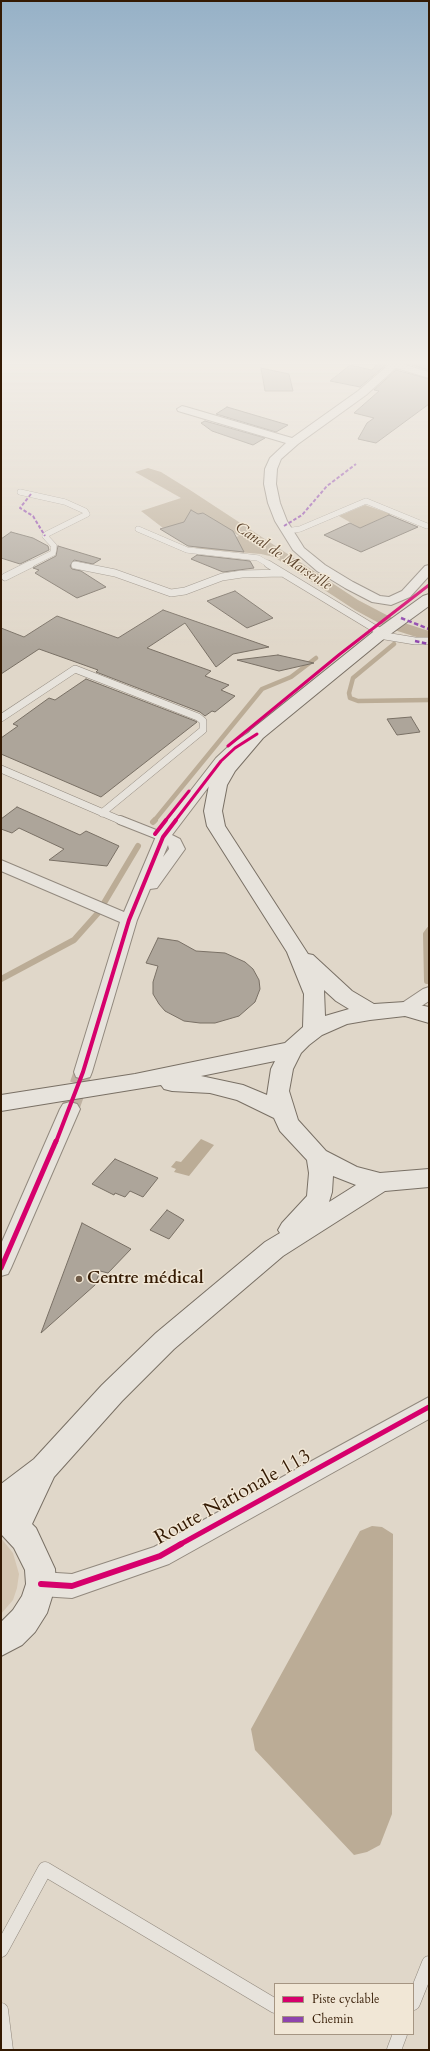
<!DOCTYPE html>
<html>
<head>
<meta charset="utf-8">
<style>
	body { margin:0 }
	#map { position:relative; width:430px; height:2051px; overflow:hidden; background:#e0d7c9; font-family:Cardo,serif }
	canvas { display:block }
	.frame { position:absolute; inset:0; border:2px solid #341a03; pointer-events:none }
	.legend { position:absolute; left:274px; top:1983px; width:140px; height:52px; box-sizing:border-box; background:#f1e7d6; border:1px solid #a59582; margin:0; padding:5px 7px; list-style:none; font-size:12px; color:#341a03 }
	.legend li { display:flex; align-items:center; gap:8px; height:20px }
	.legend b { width:20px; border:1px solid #a59582 }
</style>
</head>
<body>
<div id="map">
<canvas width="430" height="2051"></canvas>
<div class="frame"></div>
<ul class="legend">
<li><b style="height:5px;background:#d6006c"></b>Piste cyclable</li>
<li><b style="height:5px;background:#8e44ad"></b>Chemin</li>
</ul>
</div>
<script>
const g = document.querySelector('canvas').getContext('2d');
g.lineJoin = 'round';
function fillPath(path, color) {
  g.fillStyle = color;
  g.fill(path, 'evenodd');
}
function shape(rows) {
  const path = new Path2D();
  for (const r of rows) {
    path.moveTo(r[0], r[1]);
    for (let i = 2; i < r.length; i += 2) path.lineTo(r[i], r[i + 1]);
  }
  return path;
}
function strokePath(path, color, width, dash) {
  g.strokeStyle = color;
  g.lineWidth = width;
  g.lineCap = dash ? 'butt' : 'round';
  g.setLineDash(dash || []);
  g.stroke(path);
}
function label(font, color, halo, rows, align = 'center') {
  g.font = font + ' Cardo,serif';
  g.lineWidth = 3;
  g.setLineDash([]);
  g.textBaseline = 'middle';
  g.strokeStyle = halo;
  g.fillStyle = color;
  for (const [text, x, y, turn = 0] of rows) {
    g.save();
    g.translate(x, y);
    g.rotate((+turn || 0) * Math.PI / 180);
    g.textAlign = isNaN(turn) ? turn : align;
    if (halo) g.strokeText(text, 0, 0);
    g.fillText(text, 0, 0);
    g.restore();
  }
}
const green = shape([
	[1,1538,13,1553,19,1574,17,1588,13,1600,1,1614]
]);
const water = shape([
	[148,468,161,472,190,490,358,600,398,621,429,631,429,641,388,628,355,610,274,557,261,554,201,549,191,546,227,540,239,536,203,513,173,532,166,527,163,528,141,511,181,498,135,472],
	[365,505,391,514,360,528,339,516],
	[201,1139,214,1145,189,1176,174,1172,176,1169,171,1167,176,1161,181,1162],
	[372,1526,382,1527,393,1534,392,1814,380,1845,367,1852,354,1855,255,1750,251,1729,360,1531]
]);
const streamFar1 = shape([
	[394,644,353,678,349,693,350,698,358,701,429,700],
	[154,821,262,689,291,677,316,658]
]);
const stream = shape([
	[153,822,155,820],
	[104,903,138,846],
	[1,979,74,940,98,913],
	[427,981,426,934,429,930]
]);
const building = shape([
	[407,361,429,361,429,370,404,363,407,361],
	[379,362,387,364,360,387,330,381,350,365,372,370,379,362],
	[261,368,289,374,293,391,265,391,261,368],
	[396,370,429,379,429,404,376,443,358,439,367,423,374,418,354,413,379,391,374,390,396,370],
	[227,407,288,425,276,432,216,414,227,407],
	[205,421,265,438,253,445,212,431,201,423,205,421],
	[191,510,198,514,203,513,233,531,244,552,188,546,160,529,184,522,191,510],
	[389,515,418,527,361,552,324,535,350,523,360,528,389,515],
	[11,532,33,538,48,546,49,550,20,564,1,558,1,539,11,532],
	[58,546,101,559,93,564,74,560,70,566,72,569,81,571,106,587,77,598,35,573,39,570,33,568,35,567,56,556,58,546],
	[197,555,250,561,254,568,223,572,191,559,197,555],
	[235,591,273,618,247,628,207,601,235,591],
	[163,610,269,647,233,654,216,667,185,623,147,648,211,671,205,676,229,685,221,690,235,696,215,712,212,711,205,716,200,712,96,672,98,670,39,649,1,674,1,628,24,637,57,616,118,638,163,610],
	[278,655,314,663,279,671,237,660,278,655],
	[86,679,195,721,197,722,101,797,1,754,1,738,18,726,13,724,49,698,55,700,86,679],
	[411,717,420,732,397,735,387,719,411,717],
	[17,807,80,835,86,831,119,846,107,866,49,860,64,849,19,828,12,833,1,829,1,819,17,807],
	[158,938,178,941,196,951,225,953,245,962,253,969,259,980,260,989,255,1002,239,1016,215,1023,200,1023,184,1021,165,1011,159,1004,153,994,153,982,158,966,146,963,158,938],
	[115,1159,158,1178,143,1197,130,1191,125,1197,115,1193,114,1195,92,1184,115,1159],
	[167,1210,184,1220,169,1239,150,1230,167,1210],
	[82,1223,131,1249,108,1273,100,1271,95,1285,41,1333,82,1223]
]);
const minorTunnel = shape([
	[70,1109,83,1072]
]);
const serviceFar3 = shape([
	[20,492,65,502,85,511,87,514,47,534,45,536,54,546,53,553,29,565],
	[138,529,187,550,258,558,270,565],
	[287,531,300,529,366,501,427,526]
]);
const serviceFar2 = shape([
	[268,564,382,633],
	[75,565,115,573,171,593,185,591,222,577,242,574,282,573],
	[5,577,31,564],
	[379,635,415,641,429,641],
	[1,718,75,669,198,717,203,721,203,730,102,813],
	[1,769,122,821]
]);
const serviceFar1 = shape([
	[120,820,163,837]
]);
const service = shape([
	[1,1950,45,1869,275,2006],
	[413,2003,429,1963],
	[1,2010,6,2050],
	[394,2050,400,2034]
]);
const minor = shape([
	[393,361,404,361,402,364,429,372,429,378,396,368,366,395,298,444,281,459,277,469,276,484,280,503,287,521,304,548,325,565,353,582,380,596,389,597,402,591,425,566,429,565,429,576,410,597,391,605,372,602,345,588,317,571,293,550,275,521,268,503,264,484,265,469,270,458,286,443,178,411,177,409,182,406,186,407,292,438,358,391,393,361],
	[256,730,261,731,263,734,261,737,240,751,226,764,172,835,180,839,185,849,157,888,150,889,137,920,92,1072,90,1077,83,1079,76,1077,74,1072,120,922,1,871,1,860,124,912,157,834,216,758,230,745,251,731,256,730],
	[168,845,169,849,163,857,168,845],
	[429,987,429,1001,411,1013,405,1015,399,1013,396,1009,399,1005,423,989,429,987],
	[70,1102,77,1104,80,1109,11,1268,8,1274,1,1276,1,1244,60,1109,63,1104,70,1102],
	[429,1397,429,1419,169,1564,72,1598,41,1596,32,1592,29,1584,32,1576,41,1572,72,1574,154,1547,429,1397]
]);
const secondary = shape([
	[429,594,429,606,385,638,263,738,235,771,227,785,222,811,225,826,308,954,313,955,352,991,374,1004,405,1002,429,1007,429,1023,405,1016,370,1020,347,1024,322,1035,309,1045,301,1053,293,1069,289,1091,298,1120,326,1151,357,1167,380,1173,429,1169,429,1187,385,1191,283,1256,174,1349,122,1401,54,1477,32,1524,36,1528,55,1569,56,1584,47,1613,35,1632,22,1645,1,1656,1,1622,13,1610,22,1596,26,1584,25,1570,14,1548,1,1534,1,1484,34,1459,102,1385,156,1333,265,1242,280,1233,278,1230,282,1223,307,1196,309,1173,307,1160,280,1131,274,1118,237,1100,210,1093,172,1091,164,1089,161,1085,1,1111,1,1095,135,1074,285,1043,303,1027,304,994,287,952,207,826,204,811,209,785,221,765,251,730,373,632,423,596,429,594],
	[324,990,336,1001,349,1009,325,1016,324,990],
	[275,1061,271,1069,267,1095,243,1085,201,1076,275,1061],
	[333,1176,356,1185,329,1202,332,1192,333,1176]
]);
const quietFar1 = shape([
	[31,494,20,508,33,516,45,536],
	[284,526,302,515,327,486,356,464]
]);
const quiet = shape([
	[401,618,429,629],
	[415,641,429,644]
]);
const cyclewayFar3 = shape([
	[228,746,340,654,429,585],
	[165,821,189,791],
	[175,821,221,761,235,748,257,734]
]);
const cyclewayFar2 = shape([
	[155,834,166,820],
	[56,1142,83,1072,129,920,163,837,176,820]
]);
const cyclewayFar1 = shape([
	[1,1268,56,1141],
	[179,1545,429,1407]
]);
const cycleway = shape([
	[41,1584,72,1586,160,1556,181,1544]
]);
const markers = [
	[79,1279,4,"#705c48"]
];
const farWaternames = [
	["Canal de Marseille",283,557,33]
];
const poiNames = [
	["Centre médical",87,1279]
];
const nearStreetnames = [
	["Route Nationale 113",233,1498,-29]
];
fillPath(green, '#d4c6b2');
fillPath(water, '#bbac96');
strokePath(streamFar1, '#bbac96', 4.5);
strokePath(stream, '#bbac96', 6);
fillPath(building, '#ada59a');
strokePath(building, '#797065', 1);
strokePath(minorTunnel, '#beb1a1', 18, [18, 8]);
strokePath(serviceFar3, '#92897e', 6);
strokePath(serviceFar2, '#92897e', 8);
strokePath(serviceFar1, '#92897e', 10);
strokePath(service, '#92897e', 15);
strokePath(minor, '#92897e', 2);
strokePath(secondary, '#797065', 2);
strokePath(serviceFar3, '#e7e3dc', 5.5);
strokePath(serviceFar2, '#e7e3dc', 7);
strokePath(serviceFar1, '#e7e3dc', 8);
strokePath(service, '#e7e3dc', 14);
fillPath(minor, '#e7e3dc');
fillPath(secondary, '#e7e3dc');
strokePath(quietFar1, '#8e44ad', 2, [3.5, 2]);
strokePath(quiet, '#8e44ad', 2.5, [4.5, 2.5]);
strokePath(cyclewayFar3, '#d6006c', 3);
strokePath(cyclewayFar2, '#d6006c', 4);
strokePath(cyclewayFar1, '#d6006c', 5);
strokePath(cycleway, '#d6006c', 6);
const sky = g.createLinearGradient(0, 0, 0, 648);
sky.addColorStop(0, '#96b1c7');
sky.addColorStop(0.56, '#f1ede7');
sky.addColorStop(1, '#f1ede700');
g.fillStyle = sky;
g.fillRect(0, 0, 430, 648);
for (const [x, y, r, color] of markers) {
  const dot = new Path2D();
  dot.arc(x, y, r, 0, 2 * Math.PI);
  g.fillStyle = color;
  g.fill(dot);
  strokePath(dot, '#f1e7d6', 1.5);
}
label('italic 15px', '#5e462f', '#f1e7d6', farWaternames);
label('bold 17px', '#341a03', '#f1e7d6', poiNames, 'left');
label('20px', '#341a03', '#f1e7d6', nearStreetnames);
</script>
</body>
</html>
